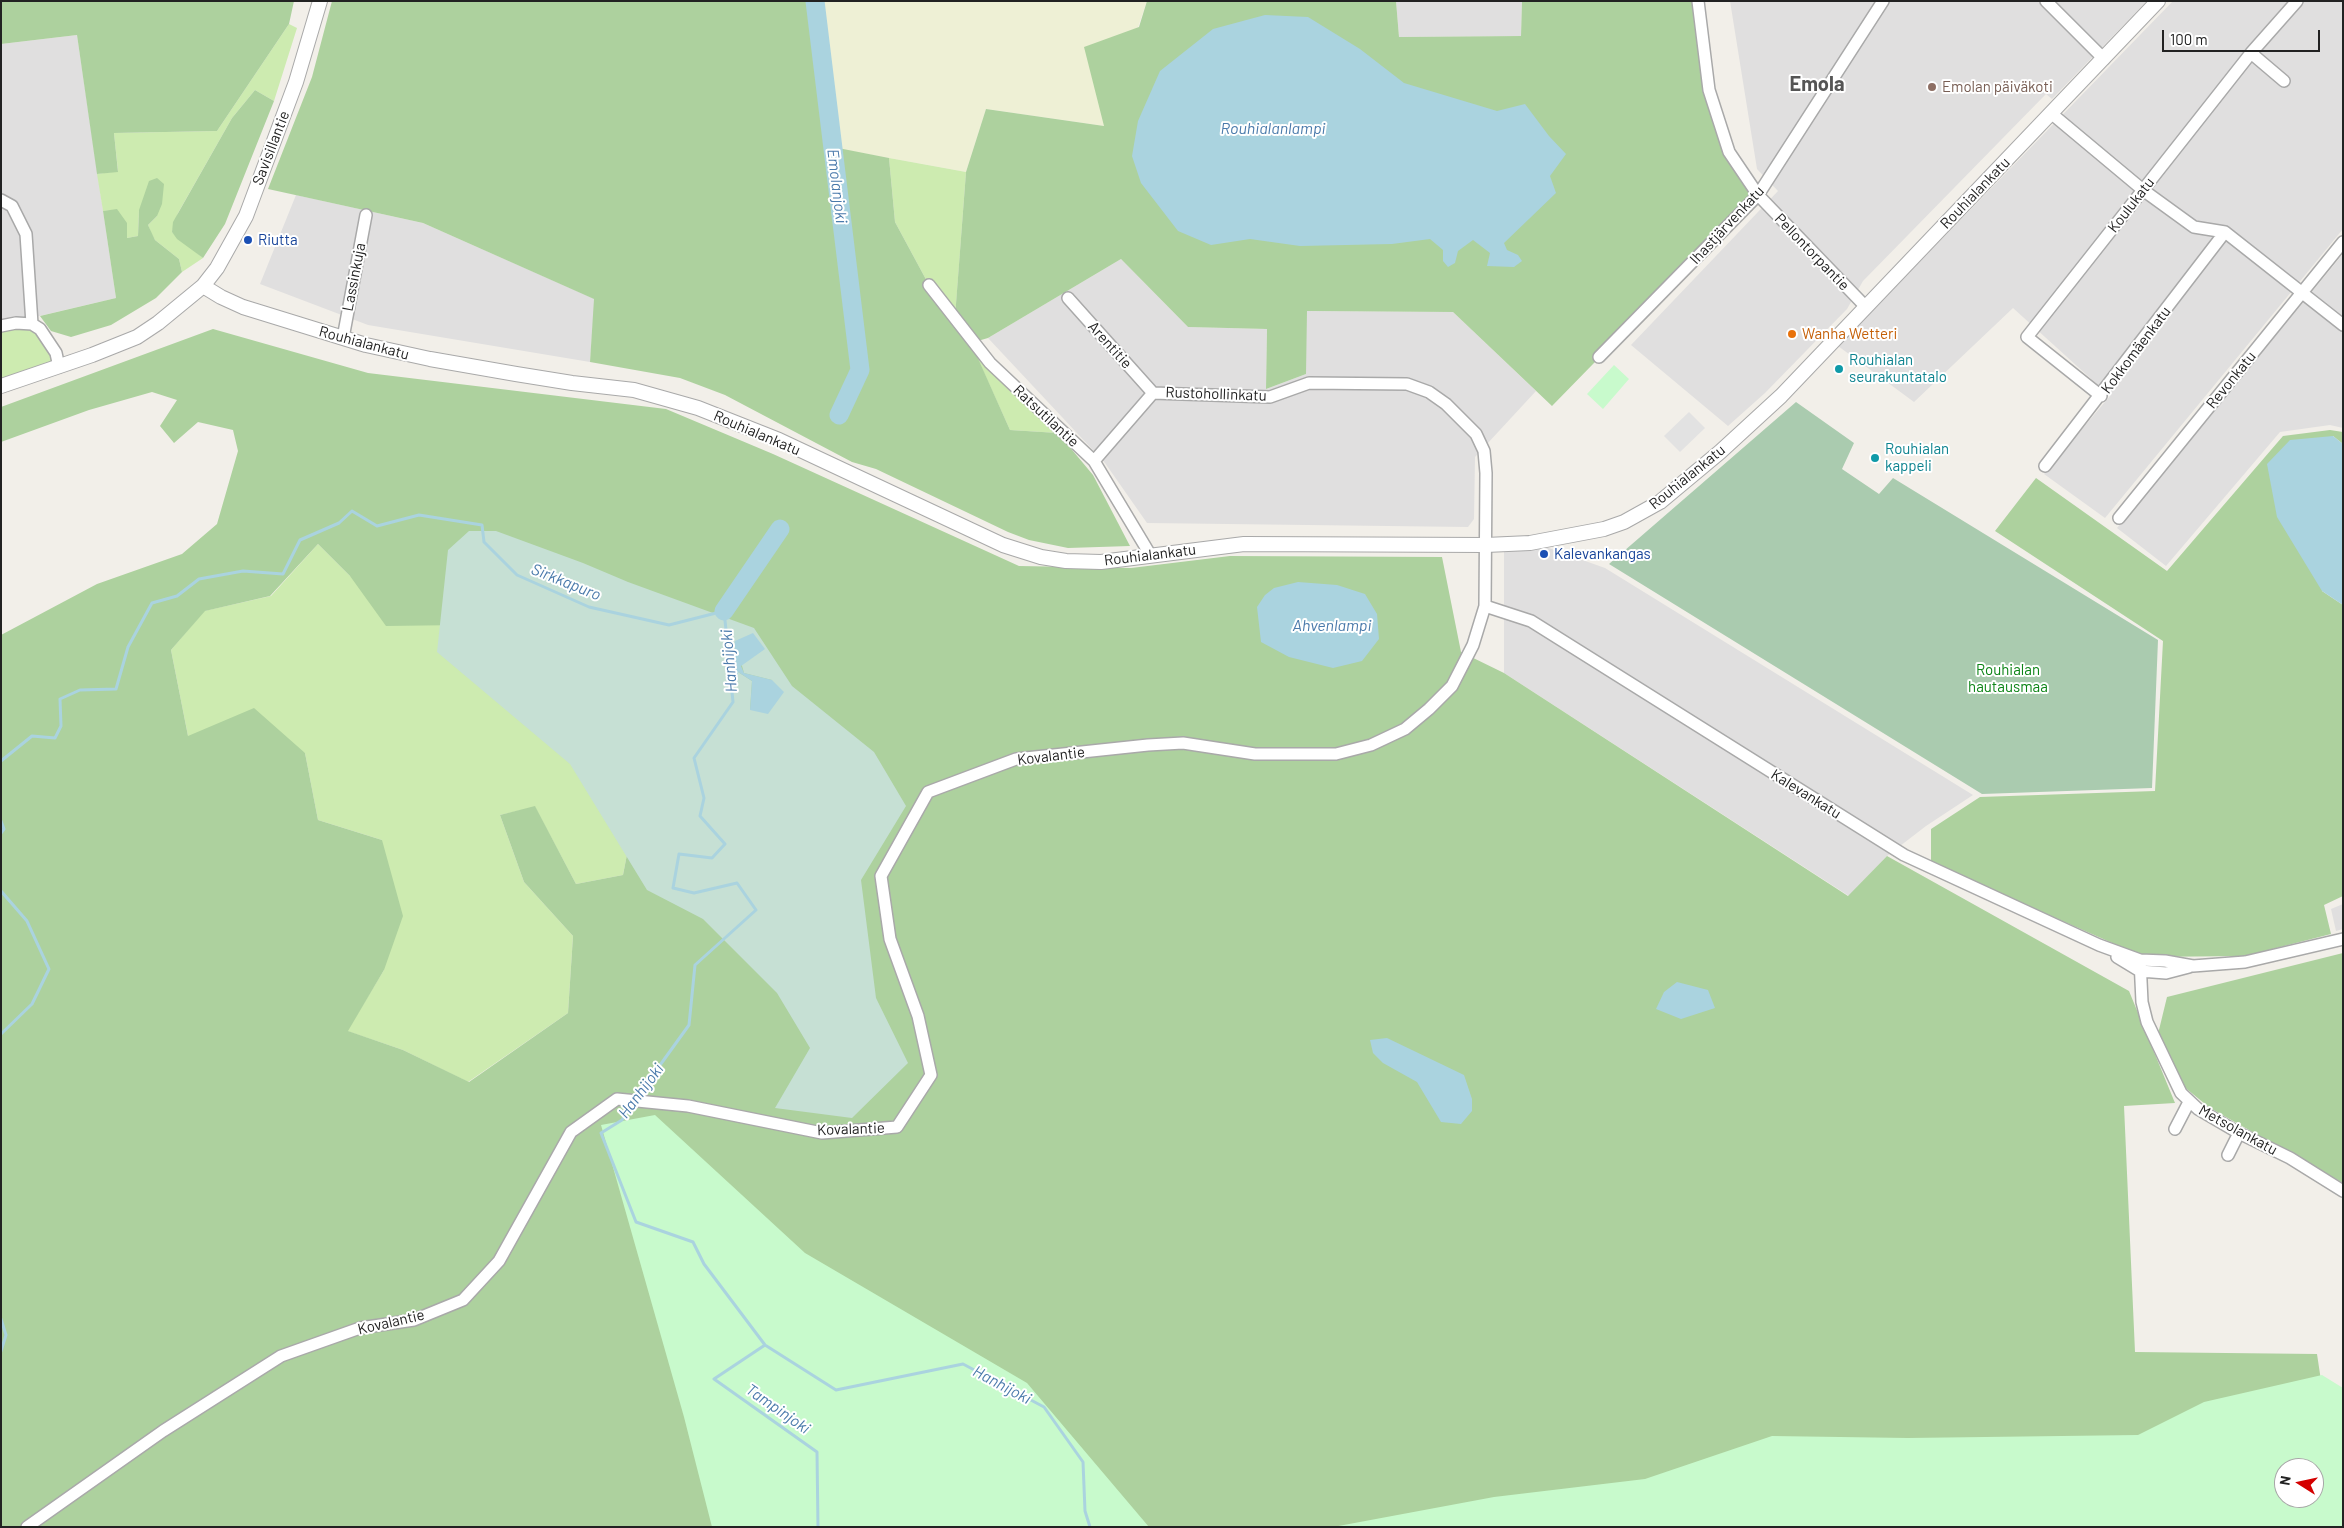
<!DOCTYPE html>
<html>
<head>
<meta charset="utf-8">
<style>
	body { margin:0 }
	#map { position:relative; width:2344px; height:1528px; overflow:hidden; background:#f2efe9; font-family:Barlow,sans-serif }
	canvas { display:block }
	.frame { position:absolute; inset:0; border:2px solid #222; pointer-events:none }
	.north { position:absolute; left:2274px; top:1458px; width:50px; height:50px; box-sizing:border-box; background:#fff; border:1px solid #a7a7a7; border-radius:50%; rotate:280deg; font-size:14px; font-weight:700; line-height:20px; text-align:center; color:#222 }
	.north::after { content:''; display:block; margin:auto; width:18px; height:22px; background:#d40000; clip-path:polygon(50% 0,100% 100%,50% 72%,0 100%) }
	.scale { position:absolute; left:2162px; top:30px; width:158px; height:22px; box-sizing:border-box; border:2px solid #222; border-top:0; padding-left:6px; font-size:15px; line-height:18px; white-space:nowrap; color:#222; -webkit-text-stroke:4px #fff; paint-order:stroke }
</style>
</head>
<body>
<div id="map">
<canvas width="2344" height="1528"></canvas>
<div class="frame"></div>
<div class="north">N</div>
<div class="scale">100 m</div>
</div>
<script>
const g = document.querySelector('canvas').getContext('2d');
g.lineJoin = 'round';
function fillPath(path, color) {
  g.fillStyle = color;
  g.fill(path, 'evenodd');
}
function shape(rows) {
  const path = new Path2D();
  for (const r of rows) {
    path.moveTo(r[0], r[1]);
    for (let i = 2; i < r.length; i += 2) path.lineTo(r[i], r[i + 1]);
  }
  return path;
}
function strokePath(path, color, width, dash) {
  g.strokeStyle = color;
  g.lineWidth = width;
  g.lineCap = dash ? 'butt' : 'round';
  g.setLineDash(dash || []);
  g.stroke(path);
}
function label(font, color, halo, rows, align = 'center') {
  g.font = font + ' Barlow,sans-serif';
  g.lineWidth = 4;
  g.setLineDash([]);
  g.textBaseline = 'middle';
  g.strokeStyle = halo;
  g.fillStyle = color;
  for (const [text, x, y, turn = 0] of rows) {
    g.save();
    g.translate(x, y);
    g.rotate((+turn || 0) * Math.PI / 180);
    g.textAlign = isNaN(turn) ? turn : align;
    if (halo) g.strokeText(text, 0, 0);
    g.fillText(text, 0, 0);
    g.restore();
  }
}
const residential = shape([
	[1396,1,1522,1,1521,36,1399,37],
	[1730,1,2147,1,2052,99,2046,94,1863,281,1847,309,1765,393,1728,426,1631,345,1778,191,1757,169],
	[2173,1,2343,1,2343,229,2105,518,2044,474,2110,396,2013,308,1914,402,1838,346],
	[77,35,116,298,1,325,1,44],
	[296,195,423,223,595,299,590,362,368,325,260,284],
	[2343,254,2343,428,2330,425,2280,432,2166,566,2117,528],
	[1121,259,1188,327,1267,329,1266,389,1306,374,1306,311,1453,312,1536,391,1475,457,1474,519,1468,527,1147,523,1105,463,988,338],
	[1546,547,1605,568,1973,795,1926,826,1887,856,1849,896,1504,673,1504,552],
	[2343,904,2343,929,2336,931,2331,909]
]);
const farmland = shape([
	[815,1,1147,1,1104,126,986,109,966,172,833,148]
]);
const grass = shape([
	[289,24,297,28,274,101,255,90,232,118,178,213,172,232,203,258,182,272,179,259,155,240,151,233,148,225,157,216,139,210,138,236,127,238,117,210,103,211,97,174,118,171,114,133,217,131],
	[889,158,966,172,955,318,929,285,895,222],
	[32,324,59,367,1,386,1,326],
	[966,333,1058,433,1010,430],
	[318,544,350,576,462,625,630,839,623,875,576,884,535,807,500,815,524,882,573,936,568,1013,468,1082,403,1050,347,1031,384,970,382,840,318,820,305,753,188,736,171,650,204,611,271,596]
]);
const forest = shape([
	[1,1,294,1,289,24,217,131,114,133,118,172,97,174,77,35,1,44],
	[332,1,815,1,833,147,889,158,895,222,929,285,955,317,966,172,986,109,1104,126,1084,47,1139,27,1147,1,1396,1,1399,37,1521,36,1522,1,1698,1,1709,90,1729,152,1758,195,1552,406,1453,312,1307,311,1306,374,1266,389,1267,329,1188,327,1121,259,988,338,974,342,968,336,1010,430,1058,433,1093,475,1130,546,1068,548,1029,540,1008,532,876,469,852,462,725,395,680,378,590,362,594,299,423,223,268,189,312,77],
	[255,90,274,101,225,224,203,258,177,239,172,232,173,222,232,118],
	[157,178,164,184,162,204,157,216,148,225,155,240,179,259,182,272,156,298,111,325,71,337,51,331,40,316,116,298,103,211,117,209,127,223,127,238,138,236,139,210,149,181],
	[213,329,368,373,666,409,773,454,1019,566,1131,568,1230,556,1442,557,1461,652,1504,673,1848,896,1887,856,2129,991,2175,1103,2124,1106,2135,1352,2317,1354,2343,1527,1,1527,1,635,97,584,182,554,217,524,238,451,233,430,198,422,174,443,160,426,177,400,152,392,89,410,1,442,1,407],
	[318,544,350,576,386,626,462,625,630,839,623,875,576,884,535,806,500,815,524,882,573,936,568,1013,469,1082,403,1050,348,1031,384,970,403,916,382,840,318,820,305,753,254,708,188,736,171,650,205,611,270,596],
	[2284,1468,2314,1468,2314,1498,2284,1498],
	[2330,430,2343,432,2343,444,2333,436,2322,591,2343,605,2343,896,2324,905,2331,934,2245,956,2144,957,1931,863,1931,829,1980,797,2155,791,2163,641,1995,531,2036,478,2167,571,2283,436],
	[2343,953,2343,1183,2210,1108,2183,1086,2158,1034,2167,997]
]);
const wetland = shape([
	[469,531,496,531,583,563,628,582,754,628,792,686,874,752,906,806,861,880,876,998,908,1063,852,1118,775,1108,810,1048,777,993,703,919,647,890,570,764,437,652,448,550],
	[735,641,744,673,772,680,750,710,752,681,738,672,730,663,734,662]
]);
const cemetery = shape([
	[1796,402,1854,443,1842,469,1879,494,1893,478,2158,640,2152,788,1982,794,1609,564]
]);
const park = shape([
	[1614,365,1629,379,1603,409,1587,394],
	[655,1115,805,1253,1027,1383,1149,1527,712,1527,684,1417,601,1125],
	[2322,1375,2343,1388,2343,1527,1333,1527,1494,1497,1645,1479,1772,1436,1908,1438,2138,1435,2204,1402],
	[2284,1468,2314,1468,2314,1498,2284,1498]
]);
const parking = shape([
	[1689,412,1705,428,1680,452,1664,436]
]);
const water = shape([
	[1265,15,1308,17,1360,49,1404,83,1497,111,1525,104,1549,136,1566,154,1550,176,1556,193,1504,243,1507,250,1518,255,1522,261,1514,267,1487,266,1490,253,1473,240,1458,251,1455,263,1448,267,1443,261,1443,250,1430,239,1392,244,1300,246,1250,239,1211,245,1178,231,1141,183,1132,156,1138,121,1160,71,1213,29],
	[2333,436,2343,444,2343,605,2322,591,2277,517,2267,464,2290,440],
	[1298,582,1337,585,1365,594,1377,614,1379,639,1362,661,1333,668,1289,657,1261,642,1257,607,1265,595,1274,588],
	[753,633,765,649,741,666,744,673,772,680,784,692,768,714,750,710,752,681,738,672,737,685,731,686,729,663,734,662,735,641],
	[1677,982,1708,990,1715,1008,1681,1019,1656,1009,1664,992],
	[1387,1038,1464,1075,1472,1099,1472,1111,1461,1124,1441,1122,1417,1082,1383,1063,1373,1053,1370,1040]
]);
const stream = shape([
	[1,761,32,736,55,738,61,726,60,699,80,690,116,689,128,647,152,603,177,596,199,579,243,571,283,574,300,540,339,523,352,511,377,526,419,515,482,525,484,542,517,575,589,607,669,625,724,611,730,668],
	[1,821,4,829,1,833],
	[1,891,27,921,49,969,32,1004,1,1034],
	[637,1097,689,1025,695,965,756,910,737,883,694,893,673,888,679,854,712,858,725,844,700,816,704,798,694,758,733,702,731,682],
	[633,1102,622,1120,601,1133,636,1222,693,1242,704,1264,765,1345,836,1390,963,1364,1044,1407,1083,1462,1085,1511,1090,1527],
	[1,1319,6,1335,1,1351],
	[765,1345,714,1379,817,1452,818,1527]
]);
const river = shape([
	[815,1,860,370,839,415],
	[724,611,780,529]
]);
const minor = shape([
	[1698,1,1709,90,1729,152,1758,195,1865,306],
	[2046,1,2104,59],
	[2251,53,2284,81],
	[2052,114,2143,190,2194,227,2225,232,2343,325],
	[1,200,12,206,26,234,32,324],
	[929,285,990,363,1094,461,1151,556],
	[1068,298,1153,393],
	[1,326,16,323,32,324,40,329,56,353,59,367],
	[343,338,366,215],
	[1599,357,1758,195,1883,1],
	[2101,396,2027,337,2251,53,2297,1],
	[2045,466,2225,232],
	[2119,518,2343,242],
	[1485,606,1531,621,1904,855,2099,945,2140,960,2165,961,2193,966,2245,962,2343,939],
	[2117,957,2140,971,2166,973,2189,967],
	[2140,960,2142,1002,2147,1022,2181,1093,2198,1109,2239,1133,2290,1158,2343,1191],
	[2175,1129,2189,1102],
	[2228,1155,2239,1133],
	[27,1527,163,1431,281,1356,360,1328,414,1320,463,1300,499,1261,571,1132,617,1099,688,1106,822,1133,897,1127,931,1075,918,1016,890,939,881,876,928,792,1016,759,1148,745,1183,743,1255,754,1336,754,1371,745,1405,729,1429,709,1452,686,1473,645,1485,606,1486,473,1484,451,1476,434,1446,404,1429,392,1407,384,1309,383,1270,397,1153,393,1094,461]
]);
const tertiary = shape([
	[203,286,221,297,243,307,366,345,430,359,516,374,572,383,634,390,698,408,779,440,1003,545,1041,557,1066,561,1101,562,1244,544,1486,545,1530,543,1604,529,1624,522,1660,502,1720,452,1781,396,2158,1],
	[1,386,92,355,137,337,158,323,203,286,217,268,246,216,296,82,320,1]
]);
const markers = [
	[1932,87,5,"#8d6e63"],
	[248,240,5,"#1a4fb4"],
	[1792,334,5,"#e8710a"],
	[1839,369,5,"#0f9aa8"],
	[1875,458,5,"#0f9aa8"],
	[1544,554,5,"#1a4fb4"]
];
const educationNames = [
	["Emolan päiväkoti",1942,87]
];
const streetNames = [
	["Savisillantie",271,148,-69],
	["Rouhialankatu",1975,193,-46],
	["Koulukatu",2131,205,-52],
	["Ihastjärvenkatu",1727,225,-47],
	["Pellontorpantie",1812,252,46],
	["Lassinkuja",354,277,-79],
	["Rouhialankatu",364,343,15],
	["Arentitie",1110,345,48],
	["Kokkomäenkatu",2136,350,-53],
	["Revonkatu",2231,380,-51],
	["Rustohollinkatu",1216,394,2],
	["Ratsutilantie",1046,416,43],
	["Rouhialankatu",757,433,23],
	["Rouhialankatu",1687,477,-39],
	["Rouhialankatu",1150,555,-7],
	["Kovalantie",1051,756,-7],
	["Kalevankatu",1806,794,32],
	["Kovalantie",851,1129,-2],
	["Metsolankatu",2238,1130,29],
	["Kovalantie",391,1322,-13]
];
const transitNames = [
	["Riutta",258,240],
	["Kalevankangas",1554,554]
];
const foodNames = [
	["Wanha Wetteri",1802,334]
];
const cultureNames = [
	["Rouhialan",1849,360],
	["seurakuntatalo",1849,377],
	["Rouhialan",1885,449],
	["kappeli",1885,466]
];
const parkNames = [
	["Rouhialan",2008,670],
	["hautausmaa",2008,687]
];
const waterNames = [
	["Rouhialanlampi",1273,129],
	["Emolanjoki",837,186,83],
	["Sirkkapuro",566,582,22],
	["Ahvenlampi",1332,626],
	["Hanhijoki",729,661,-95],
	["Hanhijoki",641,1091,-53],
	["Hanhijoki",1002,1385,28],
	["Tampinjoki",778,1409,35]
];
const districtNames = [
	["Emola",1817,84]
];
fillPath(residential, '#e0dfdf');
fillPath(farmland, '#eef0d5');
fillPath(grass, '#cdebb0');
fillPath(forest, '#add19e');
fillPath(wetland, '#c6e0d4');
fillPath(cemetery, '#aacbaf');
fillPath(park, '#c8facc');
fillPath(parking, '#e2e2e2');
fillPath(water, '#aad3df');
strokePath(stream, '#aad3df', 3);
strokePath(river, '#aad3df', 19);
strokePath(minor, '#a9a9a9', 14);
strokePath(tertiary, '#a9a9a9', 16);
strokePath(minor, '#fff', 11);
strokePath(tertiary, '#fff', 14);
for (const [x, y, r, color] of markers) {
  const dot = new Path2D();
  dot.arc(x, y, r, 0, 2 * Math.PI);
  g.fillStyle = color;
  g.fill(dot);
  strokePath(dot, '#fff', 2);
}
label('15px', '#785e54', '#fff', educationNames, 'left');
label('15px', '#222', '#fff', streetNames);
label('15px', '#164399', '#fff', transitNames, 'left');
label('15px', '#c56008', '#fff', foodNames, 'left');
label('15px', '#0d838f', '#fff', cultureNames, 'left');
label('15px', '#0c8416', '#fff', parkNames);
label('italic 16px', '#4a7aab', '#fff', waterNames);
label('bold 20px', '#555', '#fff', districtNames);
</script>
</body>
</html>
